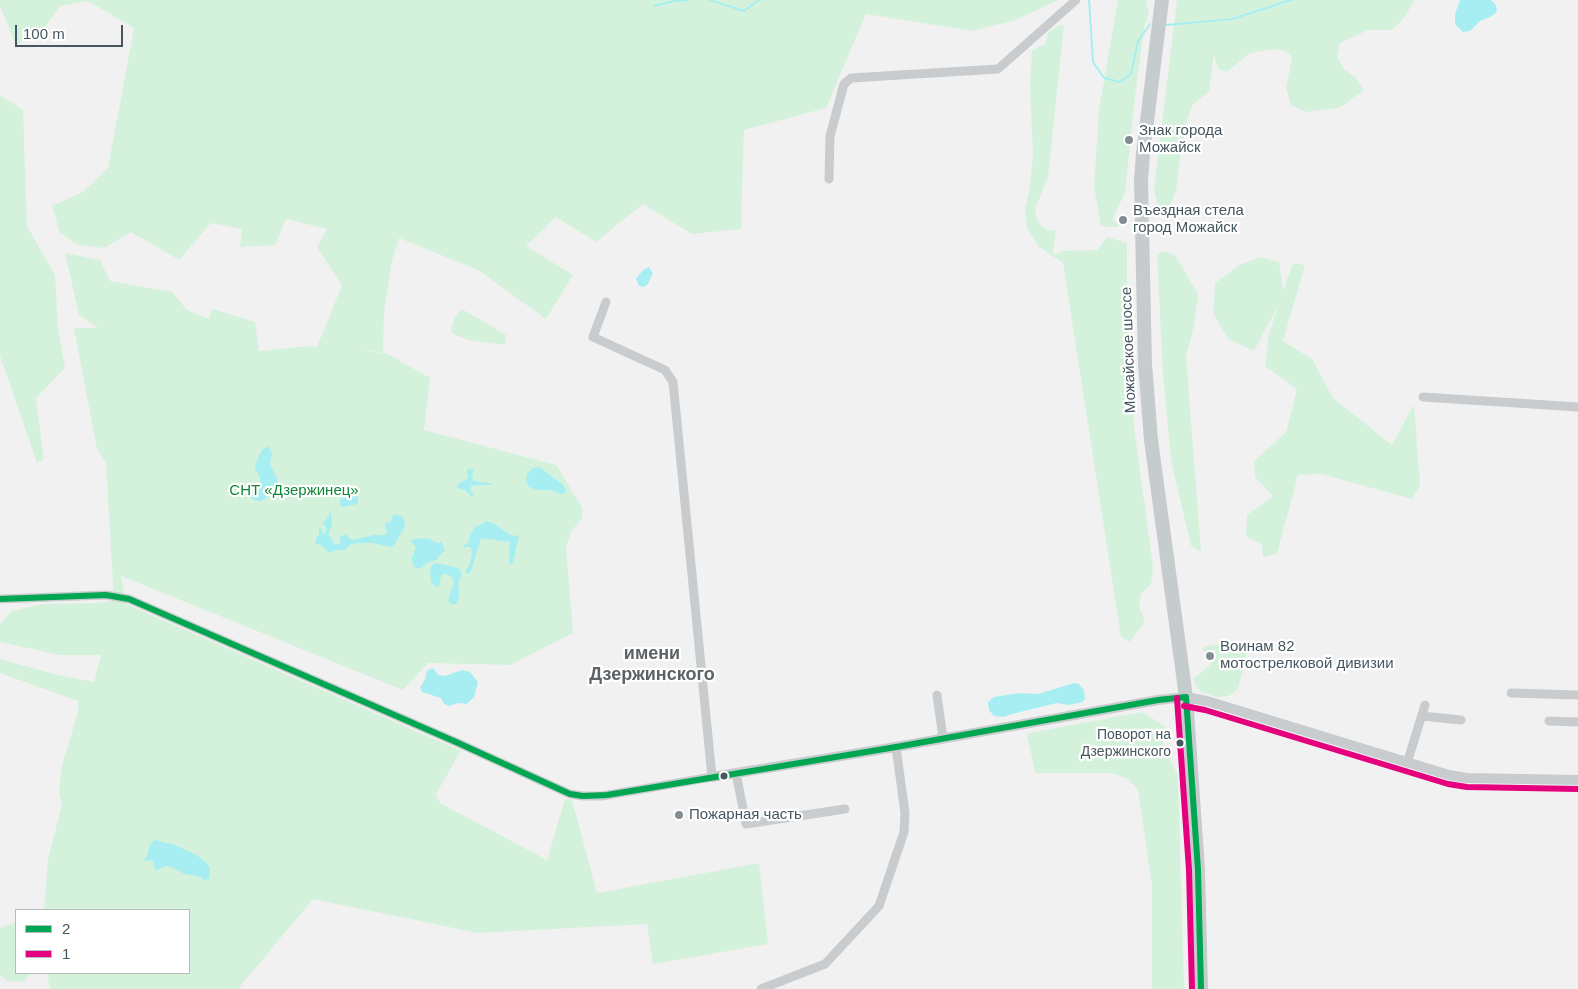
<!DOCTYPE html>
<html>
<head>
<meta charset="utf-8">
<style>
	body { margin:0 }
	#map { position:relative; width:1578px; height:989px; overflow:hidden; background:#f2f1f1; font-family:Arial,sans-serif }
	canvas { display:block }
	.legend { position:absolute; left:15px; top:909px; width:175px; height:65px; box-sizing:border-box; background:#fff; border:1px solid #b5bcbf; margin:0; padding:6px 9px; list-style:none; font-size:15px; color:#47575f }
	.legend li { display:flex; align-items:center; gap:10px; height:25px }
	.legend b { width:25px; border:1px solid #b5bcbf }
	.scale { position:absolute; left:15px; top:25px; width:108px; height:22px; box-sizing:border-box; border:2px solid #47575f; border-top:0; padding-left:6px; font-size:15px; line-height:18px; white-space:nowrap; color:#47575f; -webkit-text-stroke:4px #fff; paint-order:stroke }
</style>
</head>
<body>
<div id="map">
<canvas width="1578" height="989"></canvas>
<ul class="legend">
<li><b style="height:6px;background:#00a651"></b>2</li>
<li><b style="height:6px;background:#e5007d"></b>1</li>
</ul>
<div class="scale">100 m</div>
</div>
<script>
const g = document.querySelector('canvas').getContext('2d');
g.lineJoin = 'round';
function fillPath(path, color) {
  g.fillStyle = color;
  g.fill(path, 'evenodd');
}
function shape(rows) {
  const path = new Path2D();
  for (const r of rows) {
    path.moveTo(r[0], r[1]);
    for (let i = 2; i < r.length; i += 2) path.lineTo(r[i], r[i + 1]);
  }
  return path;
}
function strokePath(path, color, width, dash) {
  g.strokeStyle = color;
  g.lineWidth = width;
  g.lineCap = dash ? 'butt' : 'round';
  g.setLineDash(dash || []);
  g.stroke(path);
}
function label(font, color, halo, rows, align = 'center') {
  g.font = font + ' Arial,sans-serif';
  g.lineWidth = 4.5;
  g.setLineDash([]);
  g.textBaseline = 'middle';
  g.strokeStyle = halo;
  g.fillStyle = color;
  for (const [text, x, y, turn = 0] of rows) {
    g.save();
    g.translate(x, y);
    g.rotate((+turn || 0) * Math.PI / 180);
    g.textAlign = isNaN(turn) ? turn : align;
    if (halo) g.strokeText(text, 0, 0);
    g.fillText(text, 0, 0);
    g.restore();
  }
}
const green = shape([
	[0,0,1058,0,1016,20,972,31,866,14,826,108,744,130,741,229,692,234,643,204,596,242,556,217,526,246,573,275,546,319,478,270,399,238,392,261,384,312,383,352,354,350,386,353,430,378,424,430,556,465,583,509,582,518,571,532,566,547,573,633,510,665,428,663,403,690,121,576,126,604,461,751,436,794,440,803,547,860,565,799,572,800,597,893,759,863,768,944,653,964,647,924,478,933,313,899,238,989,50,989,47,973,189,973,189,910,44,910,48,859,62,805,59,791,62,765,78,712,78,701,0,673,0,659,54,674,94,682,101,655,59,655,0,642,0,624,12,611,42,604,96,603,114,601,106,463,97,449,74,328,98,328,79,315,65,253,100,260,110,281,172,292,187,310,209,319,212,309,255,322,259,351,308,346,317,347,342,285,317,247,327,229,286,219,275,245,240,247,242,229,211,223,179,260,131,232,104,248,78,245,60,233,52,206,83,192,108,168,134,28,88,1,60,6,43,30,16,45,0,6],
	[1118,0,1146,0,1149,14,1145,23,1135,96,1125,193,1113,218,1115,222,1121,225,1116,227,1106,227,1101,226,1094,187,1099,109],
	[1177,0,1415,0,1403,19,1392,30,1368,30,1340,43,1337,57,1344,69,1355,77,1364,90,1339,108,1306,112,1291,105,1286,89,1292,57,1286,51,1275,49,1250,53,1227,72,1218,69,1214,54,1209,91,1192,106,1183,132,1176,191,1169,208,1158,205,1154,190],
	[1064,25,1048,177,1035,209,1037,219,1042,227,1050,231,1056,230,1053,253,1056,255,1061,251,1097,250,1107,237,1127,243,1127,302,1134,426,1153,567,1151,584,1141,594,1139,607,1145,621,1130,642,1121,637,1063,263,1039,247,1027,228,1025,208,1029,192,1033,157,1030,84,1032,50,1046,44,1047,34,1057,26],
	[0,95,23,110,27,226,55,275,58,328,65,368,36,398,44,460,37,463,0,356],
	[1165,251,1175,255,1198,294,1194,326,1186,356,1201,552,1191,546,1171,460,1163,374,1157,254],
	[1261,257,1279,262,1283,291,1293,263,1305,265,1283,341,1312,359,1333,398,1392,445,1414,404,1420,486,1412,499,1321,474,1298,475,1277,554,1263,557,1262,545,1246,536,1247,515,1273,496,1255,477,1254,461,1286,432,1297,389,1265,366,1269,333,1279,304,1254,351,1228,339,1213,313,1215,283,1239,265],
	[462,309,506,335,505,345,468,340,453,334,451,330,455,317],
	[1243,642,1249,643,1238,689,1229,696,1216,697,1202,692,1196,686,1193,679,1206,669,1212,662,1215,657,1215,650,1205,652,1202,649,1207,646],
	[1143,712,1165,727,1162,739,1168,756,1178,775,1184,989,1152,989,1152,886,1138,790,1128,779,1112,773,1035,773,1027,736,1028,733],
	[15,922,16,923,16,973,31,973,23,982,7,981,0,975,0,928]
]);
const water = shape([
	[1460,0,1491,0,1496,5,1497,12,1490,17,1480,21,1470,31,1463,32,1455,24,1455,14],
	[649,267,653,273,648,284,644,287,639,286,636,279,643,270],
	[268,446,272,453,270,464,278,481,268,497,261,501,254,500,251,498,250,494,259,491,261,486,259,475,255,469,255,465,262,450],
	[539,467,563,485,566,490,565,493,560,494,551,490,537,490,529,487,526,482,527,474,533,468],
	[468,468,474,470,472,478,474,481,490,483,493,485,476,485,471,486,470,490,474,495,472,497,465,490,457,488,458,484,468,478,467,470],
	[351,492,356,494,358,497,358,504,342,507,340,504,340,500,345,494],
	[331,511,332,525,328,534,332,538,333,543,336,545,340,543,340,537,345,534,352,540,374,535,386,535,387,532,385,523,391,522,393,514,401,516,404,519,405,526,395,544,391,547,371,543,356,543,350,545,345,550,337,550,329,553,321,545,316,544,315,543,317,536,319,536,319,528,321,528,323,534,325,534,326,528,323,522,326,520],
	[487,521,496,525,511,535,519,536,513,562,511,564,509,562,510,542,481,538,471,571,467,574,465,571,470,564,472,552,470,547,463,547,463,545,468,544,470,535,476,527],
	[424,538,430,539,437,543,440,543,441,541,445,550,436,560,429,562,421,568,416,568,413,566,412,558,416,547,410,540],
	[436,563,458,568,461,571,461,576,458,584,459,597,456,604,451,604,448,601,450,593,454,584,453,578,444,573,441,576,439,586,436,587,431,582,430,570,432,565],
	[433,668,438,675,445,676,462,670,470,672,478,682,474,697,467,704,458,703,449,706,444,704,441,698,422,692,420,688,425,679,426,674,428,670],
	[1074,683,1079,684,1084,690,1085,699,1082,702,1069,705,1057,703,1020,712,1003,717,994,716,989,710,988,702,994,697,1019,693,1038,694],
	[154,840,175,845,196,855,206,862,210,868,209,879,204,880,201,877,185,874,168,866,163,867,158,870,155,870,153,862,151,860,143,861,147,856,150,845]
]);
const stream = shape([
	[710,0,744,11,759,0],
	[1089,0,1093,62,1104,78,1120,82,1131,74,1138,41,1150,24],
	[654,6,674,1,688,0],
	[1166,25,1232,19,1291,0]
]);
const minor = shape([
	[829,179,830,136,844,84,851,78,998,69,1076,0],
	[1423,397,1578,407],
	[0,599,106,595,129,599,456,742,570,794,583,796,602,796,712,777,673,382,665,370,593,337,606,302],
	[1511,693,1578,695],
	[937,695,943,738],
	[1422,716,1461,720],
	[1549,721,1578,722],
	[1407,763,1425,705],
	[736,773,746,824,845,809],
	[761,989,825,964,879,906,904,832,905,813,896,747]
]);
const tertiary = shape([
	[712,777,896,747,1158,700,1186,697,1207,701,1449,775,1467,778,1578,780]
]);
const primary = shape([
	[1162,0,1143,153,1141,181,1145,364,1151,440,1186,697,1198,870,1201,989]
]);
const bus1 = shape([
	[0,599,106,595,129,599,456,742,570,794,583,796,607,795,896,747,1158,700,1186,697],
	[1186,697,1198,870,1201,989]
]);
const bus2 = shape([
	[1177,698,1189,870,1192,989],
	[1184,706,1205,710,1448,784,1467,787,1578,789]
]);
const markers = [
	[1129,140,5,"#838d92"],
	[1123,220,5,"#838d92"],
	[1210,656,5,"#838d92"],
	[1180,743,4.5,"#47575f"],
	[724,776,4.5,"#47575f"],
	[679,815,5,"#838d92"]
];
const busNames = [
	["Поворот на",1171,735],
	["Дзержинского",1171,752]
];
const poiNames = [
	["Знак города",1139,131],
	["Можайск",1139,148],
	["Въездная стела",1133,211],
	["город Можайск",1133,228],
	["Воинам 82",1220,647],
	["мотострелковой дивизии",1220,664],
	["Пожарная часть",689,815]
];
const streetNames = [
	["Можайское шоссе",1129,350,-92]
];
const parkNames = [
	["СНТ «Дзержинец»",294,491]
];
const quarterNames = [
	["имени",652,654],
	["Дзержинского",652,675]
];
fillPath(green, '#d4f2db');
fillPath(water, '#a7eef2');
strokePath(stream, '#a7eef2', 2);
strokePath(minor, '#c8ccce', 9);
strokePath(tertiary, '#c8ccce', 10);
strokePath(primary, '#c6cbcd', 14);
strokePath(bus1, '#00a651', 6);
strokePath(bus2, '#e5007d', 6);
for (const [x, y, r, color] of markers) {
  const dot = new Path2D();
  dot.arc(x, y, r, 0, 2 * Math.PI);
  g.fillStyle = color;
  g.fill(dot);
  strokePath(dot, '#fff', 2);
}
label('14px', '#47575f', '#fff', busNames, 'right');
label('15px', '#47575f', '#fff', poiNames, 'left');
label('15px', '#47575f', '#fff', streetNames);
label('15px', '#118639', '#fff', parkNames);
label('bold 18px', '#5c6265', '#fff', quarterNames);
</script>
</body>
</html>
